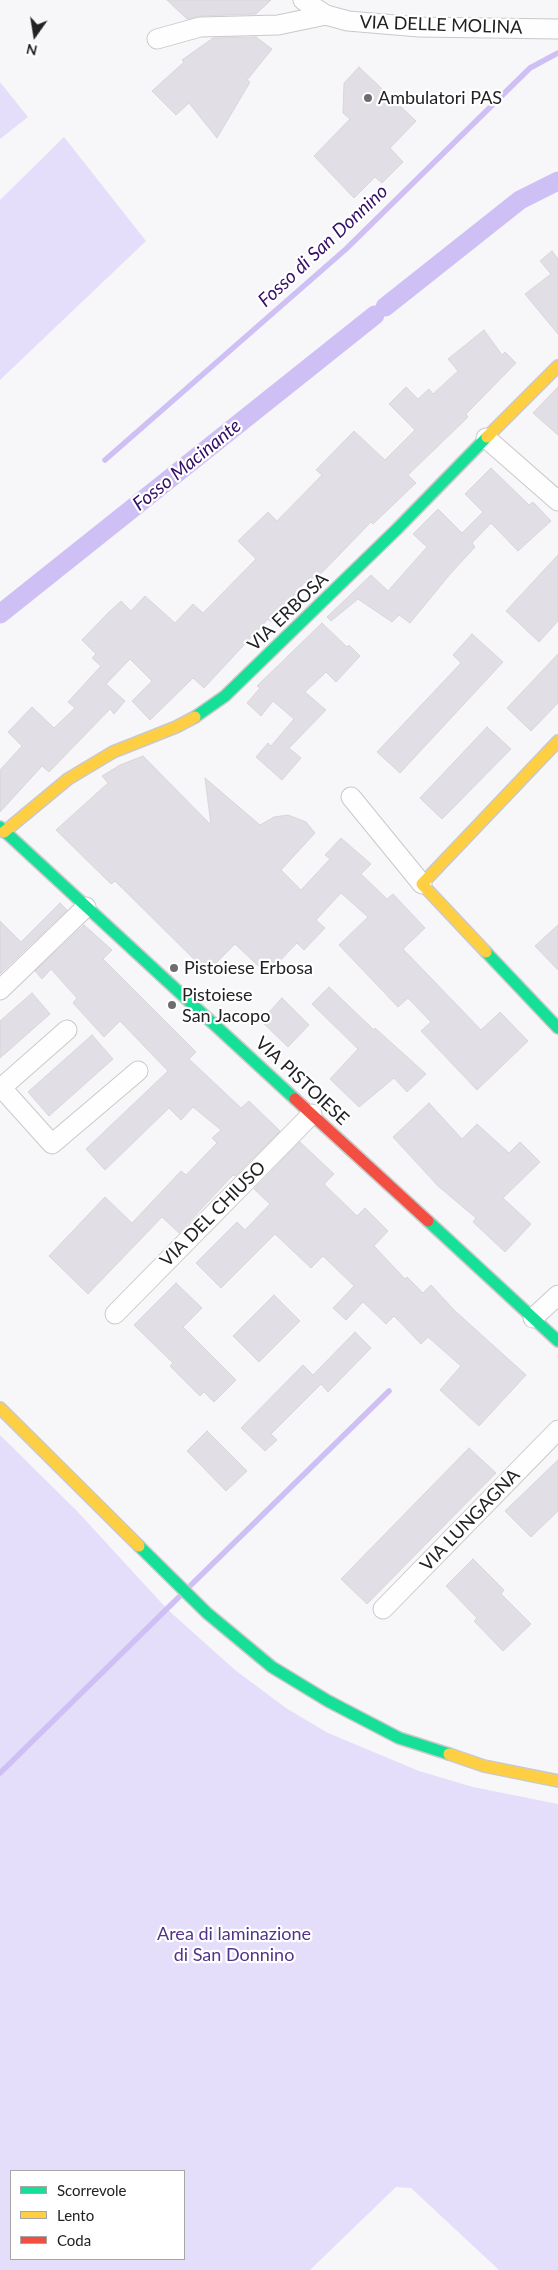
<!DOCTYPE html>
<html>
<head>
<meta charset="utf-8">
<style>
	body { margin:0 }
	#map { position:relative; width:558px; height:2270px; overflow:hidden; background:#f7f6f9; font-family:Lato,sans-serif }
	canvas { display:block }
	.legend { position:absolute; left:10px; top:2170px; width:175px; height:90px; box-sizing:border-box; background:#fff; border:1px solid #a7a6a7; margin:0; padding:6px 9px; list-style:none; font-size:15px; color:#222123 }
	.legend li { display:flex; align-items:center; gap:10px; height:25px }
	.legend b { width:25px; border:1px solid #a7a6a7 }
	.north { position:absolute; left:10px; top:10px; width:50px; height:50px; -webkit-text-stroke:4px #fff; paint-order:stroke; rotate:193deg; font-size:14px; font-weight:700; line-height:20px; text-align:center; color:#222123 }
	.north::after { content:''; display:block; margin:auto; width:18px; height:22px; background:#222123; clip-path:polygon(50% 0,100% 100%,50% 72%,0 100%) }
</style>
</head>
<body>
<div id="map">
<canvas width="558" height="2270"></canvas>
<ul class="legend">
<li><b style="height:6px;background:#16e098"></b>Scorrevole</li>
<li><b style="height:6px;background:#ffcf43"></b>Lento</li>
<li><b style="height:6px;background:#f24e42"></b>Coda</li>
</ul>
<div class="north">N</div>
</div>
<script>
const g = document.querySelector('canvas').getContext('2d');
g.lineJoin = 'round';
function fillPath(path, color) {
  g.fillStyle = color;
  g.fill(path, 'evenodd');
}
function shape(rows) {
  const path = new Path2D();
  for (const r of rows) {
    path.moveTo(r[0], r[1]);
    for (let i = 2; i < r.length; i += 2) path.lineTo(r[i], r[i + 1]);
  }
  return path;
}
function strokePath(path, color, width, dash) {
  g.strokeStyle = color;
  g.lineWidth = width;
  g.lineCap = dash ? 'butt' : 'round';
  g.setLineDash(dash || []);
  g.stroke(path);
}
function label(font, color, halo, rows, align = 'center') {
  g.font = font + ' Lato,sans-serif';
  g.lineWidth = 4.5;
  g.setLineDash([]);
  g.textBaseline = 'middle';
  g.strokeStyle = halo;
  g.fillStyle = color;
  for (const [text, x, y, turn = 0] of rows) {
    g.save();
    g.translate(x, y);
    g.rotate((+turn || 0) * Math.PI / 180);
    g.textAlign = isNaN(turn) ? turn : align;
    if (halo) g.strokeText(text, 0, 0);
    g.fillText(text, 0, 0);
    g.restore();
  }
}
const green = shape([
	[0,82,28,117,0,139],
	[64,137,146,241,0,380,0,200],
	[0,1435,77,1511,167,1609,235,1670,286,1708,328,1733,419,1771,473,1787,558,1804,558,2270,499,2270,411,2188,396,2187,310,2270,0,2270],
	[11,2171,184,2171,184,2259,11,2259]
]);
const stream = shape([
	[105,460,346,249,530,68,558,53],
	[191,1585,389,1391],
	[0,1773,181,1595]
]);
const canal = shape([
	[385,307,520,200,558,181],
	[0,614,375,315]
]);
const building = shape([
	[167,0,271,0,256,14,200,16,187,19,167,0],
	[256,37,272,49,247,80,250,82,217,138,189,103,176,115,152,91,184,62,182,60,213,38,256,37],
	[359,67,416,121,390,148,403,162,382,183,375,177,354,198,314,156,350,119,343,113,344,83,359,67],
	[552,251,558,259,558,334,525,294,551,274,540,261,552,251],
	[484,330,502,355,505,352,516,363,466,414,468,417,408,475,416,483,373,524,371,522,309,586,305,582,271,622,268,619,204,688,193,678,150,720,132,701,152,681,130,659,106,684,125,701,114,714,110,709,49,772,42,766,0,812,0,770,22,746,8,732,32,707,54,728,75,708,68,702,101,666,92,658,96,654,82,640,108,613,121,601,131,611,145,596,175,623,193,604,203,613,256,559,238,541,268,512,277,521,322,475,316,470,354,431,385,460,415,430,389,404,406,387,418,399,429,389,433,394,458,371,448,359,484,330],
	[558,387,558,435,533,413,558,387],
	[491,468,529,505,533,502,551,521,518,551,491,523,472,543,475,547,451,573,410,623,399,615,392,622,358,599,331,621,327,617,371,575,388,591,427,547,413,534,438,509,462,533,483,512,465,494,491,468],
	[558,555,558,621,539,642,506,611,558,555],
	[322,623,347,647,349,645,360,656,336,682,326,672,305,692,326,710,289,748,301,758,282,780,256,757,268,743,271,746,294,719,273,701,261,716,247,703,260,688,257,686,322,623],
	[472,634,503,662,400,773,377,752,461,663,453,655,472,634],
	[558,654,558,703,531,731,507,708,558,654],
	[487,727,511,749,442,819,420,798,487,727],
	[143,756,211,825,205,778,260,825,274,817,288,815,306,822,315,833,281,870,301,890,330,859,325,855,341,838,371,864,361,874,387,899,393,894,425,928,403,949,481,1030,500,1012,528,1041,477,1090,421,1031,431,1022,408,998,398,1007,339,945,368,917,341,893,316,920,325,928,304,950,297,943,267,974,235,944,207,972,115,881,111,884,56,830,108,783,102,776,120,765,143,756],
	[60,903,67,910,0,974,0,921,21,942,60,903],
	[84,925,112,950,103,959,196,1052,189,1059,241,1108,249,1101,280,1131,235,1176,233,1175,179,1233,162,1217,88,1294,49,1256,105,1197,132,1223,181,1171,186,1175,217,1143,212,1138,221,1130,193,1107,181,1120,169,1108,105,1170,86,1149,168,1071,120,1021,104,1037,73,1003,77,998,51,969,42,979,35,971,84,925],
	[558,925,558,970,535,946,558,925],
	[329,987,374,1030,375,1028,426,1074,407,1092,394,1078,359,1107,330,1079,358,1049,312,1004,329,987],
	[32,993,50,1014,0,1058,0,1021,32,993],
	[282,998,309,1025,288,1047,261,1021,282,998],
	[92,1035,113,1059,49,1116,28,1092,92,1035],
	[429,1103,462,1139,477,1124,509,1153,520,1142,540,1162,503,1198,531,1224,505,1252,473,1222,476,1218,438,1186,393,1137,429,1103],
	[300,1142,334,1174,324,1184,357,1216,365,1208,388,1231,374,1246,405,1279,407,1277,423,1293,431,1285,454,1310,526,1375,479,1426,440,1390,461,1366,428,1337,421,1344,394,1316,386,1324,363,1302,346,1320,333,1308,354,1286,323,1256,311,1268,275,1234,221,1288,196,1263,237,1222,245,1230,270,1204,254,1189,300,1142],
	[176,1283,202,1308,183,1327,236,1380,214,1402,204,1392,200,1396,170,1366,173,1363,134,1325,176,1283],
	[274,1295,300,1321,259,1362,233,1336,274,1295],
	[355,1332,371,1348,328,1392,321,1384,271,1434,277,1440,265,1451,241,1428,303,1365,313,1375,355,1332],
	[207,1431,247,1471,226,1491,187,1451,207,1431],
	[469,1448,496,1473,367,1604,341,1579,469,1448],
	[558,1460,558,1511,531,1537,505,1511,558,1460],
	[473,1559,504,1590,501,1594,531,1624,503,1651,474,1621,477,1618,446,1586,473,1559]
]);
const street = shape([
	[303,0,326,15,348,21,419,27,558,29],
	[157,39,200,27,278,25,326,15],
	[486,438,558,501],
	[351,797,422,884],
	[0,990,86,907],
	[0,1086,52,1144,138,1071],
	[1,1088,67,1030],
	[115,1314,312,1114],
	[533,1318,558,1295],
	[383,1609,558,1430]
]);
const fast = shape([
	[195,717,225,696,397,529,487,437],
	[0,827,295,1099],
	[486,952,558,1028],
	[428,1221,558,1341],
	[139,1546,207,1613,272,1667,328,1701,399,1738,449,1754]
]);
const slow = shape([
	[487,437,558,366],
	[4,832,68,779,113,752,176,727,195,717],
	[486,952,422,884,558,741],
	[0,1408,139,1546],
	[449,1754,484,1766,558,1781]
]);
const jam = shape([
	[295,1099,428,1221]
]);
const markers = [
	[368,98,5,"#6d6c6e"],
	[174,968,5,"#6d6c6e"],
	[172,1005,5,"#6d6c6e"]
];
const streetNames = [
	["VIA DELLE MOLINA",441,25,2],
	["VIA ERBOSA",288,612,-44],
	["VIA PISTOIESE",302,1081,43],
	["VIA DEL CHIUSO",213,1214,-45],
	["VIA LUNGAGNA",470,1520,-46]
];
const poiNames = [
	["Ambulatori PAS",378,98],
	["Pistoiese Erbosa",184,968],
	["Pistoiese",182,995],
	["San Jacopo",182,1016]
];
const parkNames = [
	["Area di laminazione",234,1934],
	["di San Donnino",234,1955]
];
const waterNames = [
	["Fosso di San Donnino",323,246,-43],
	["Fosso Macinante",187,465,-39]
];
fillPath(green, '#e5defa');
strokePath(stream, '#cebff5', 5.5);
strokePath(canal, '#cebff5', 19);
fillPath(building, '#e1dee6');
strokePath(building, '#d7d6d8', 1);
strokePath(street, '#c9c9cb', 21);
strokePath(fast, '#c9c9cb', 14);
strokePath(slow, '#c9c9cb', 14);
strokePath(jam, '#c9c9cb', 14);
strokePath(street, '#fefefe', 19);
strokePath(fast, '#16e098', 11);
strokePath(slow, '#ffcf43', 11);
strokePath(jam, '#f24e42', 11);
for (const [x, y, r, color] of markers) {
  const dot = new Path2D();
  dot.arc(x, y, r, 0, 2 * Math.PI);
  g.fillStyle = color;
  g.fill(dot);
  strokePath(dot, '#fff', 2);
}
label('18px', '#222123', '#fff', streetNames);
label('18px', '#222123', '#fff', poiNames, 'left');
label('18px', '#523489', '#fff', parkNames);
label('italic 19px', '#350f65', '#fff', waterNames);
</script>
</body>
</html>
